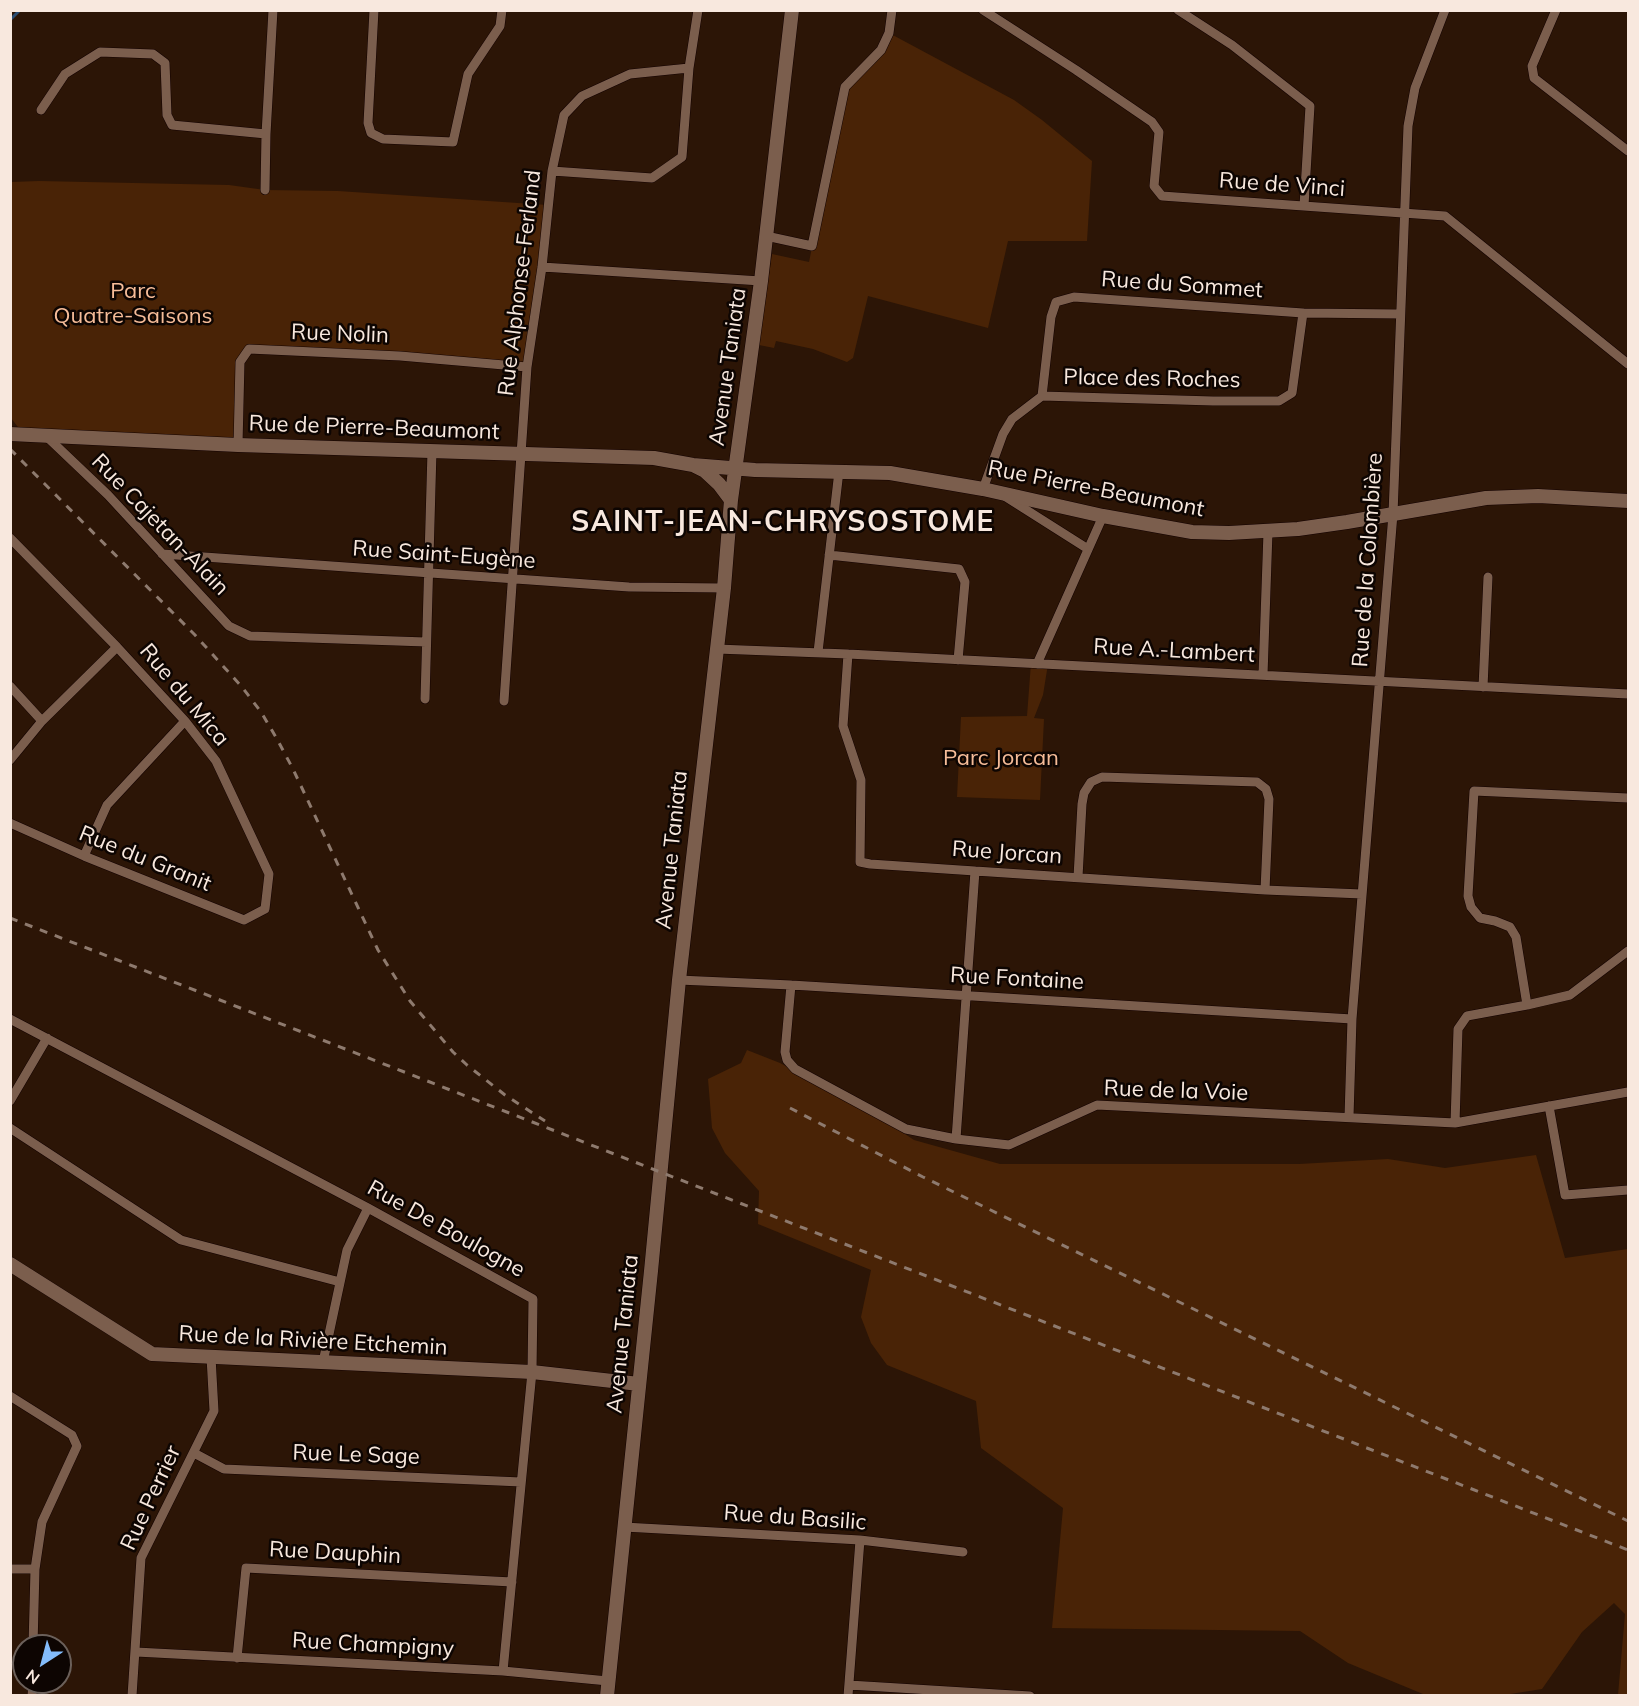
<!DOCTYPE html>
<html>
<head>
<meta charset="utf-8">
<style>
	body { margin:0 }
	#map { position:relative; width:1639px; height:1706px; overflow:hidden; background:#2c1506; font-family:Mulish,sans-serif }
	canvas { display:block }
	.frame { position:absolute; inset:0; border:12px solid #f8e8de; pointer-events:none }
	.north { position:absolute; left:12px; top:1634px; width:60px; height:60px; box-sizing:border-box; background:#0d0502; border:2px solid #6b605a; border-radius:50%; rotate:216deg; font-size:16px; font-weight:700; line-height:24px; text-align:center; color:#f8e8de }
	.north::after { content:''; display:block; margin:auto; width:21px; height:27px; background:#83bcfb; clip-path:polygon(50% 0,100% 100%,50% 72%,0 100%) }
</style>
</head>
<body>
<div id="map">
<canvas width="1639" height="1706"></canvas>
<div class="frame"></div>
<div class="north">N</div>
</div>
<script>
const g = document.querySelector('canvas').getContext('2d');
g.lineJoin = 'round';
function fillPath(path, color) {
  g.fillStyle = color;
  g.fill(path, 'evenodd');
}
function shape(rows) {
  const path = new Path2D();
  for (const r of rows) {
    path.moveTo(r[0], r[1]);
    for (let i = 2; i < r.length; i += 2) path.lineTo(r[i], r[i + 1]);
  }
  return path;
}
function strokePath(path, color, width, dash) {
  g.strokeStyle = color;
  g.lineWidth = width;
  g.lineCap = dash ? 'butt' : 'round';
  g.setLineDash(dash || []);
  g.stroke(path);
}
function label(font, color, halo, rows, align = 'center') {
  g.font = font + ' Mulish,sans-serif';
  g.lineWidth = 5;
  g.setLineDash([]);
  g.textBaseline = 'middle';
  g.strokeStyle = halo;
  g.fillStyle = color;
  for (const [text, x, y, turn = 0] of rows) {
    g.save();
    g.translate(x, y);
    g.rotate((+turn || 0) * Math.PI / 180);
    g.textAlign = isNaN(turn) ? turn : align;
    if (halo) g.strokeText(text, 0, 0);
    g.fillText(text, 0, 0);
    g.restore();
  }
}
const green = shape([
	[889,33,1014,100,1042,120,1092,161,1087,241,1008,241,988,328,868,296,853,358,847,362,813,349,776,341,774,348,759,345,772,254,809,262,845,87],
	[39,181,229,185,265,190,338,191,548,205,527,367,249,349,240,362,238,445,24,435,11,418,11,182],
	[1031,663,1048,664,1043,695,1034,718,1044,719,1040,800,957,797,961,717,1027,716],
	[747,1050,780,1063,890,1124,914,1140,1000,1164,1299,1164,1388,1159,1445,1168,1536,1155,1565,1258,1628,1249,1628,1695,1618,1695,1625,1614,1614,1603,1582,1632,1542,1689,1504,1695,1435,1696,1423,1694,1348,1663,1300,1631,1052,1628,1063,1508,981,1448,976,1401,887,1365,871,1343,861,1317,871,1270,758,1224,759,1191,725,1153,712,1128,708,1079,741,1063]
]);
const stream = shape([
	[10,20,20,10]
]);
const street = shape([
	[374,10,368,123,371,133,383,139,453,142,468,74,500,26,502,10],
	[983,10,1076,70,1152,122,1159,132,1154,186,1162,196,1445,216,1628,364],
	[1178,10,1232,45,1310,106,1304,206],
	[1556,10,1532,66,1534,78,1628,151],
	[41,110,65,74,100,52,153,54,165,63,167,115,172,125,266,134],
	[552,171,652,178,682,157,689,68,698,10],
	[265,190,266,134,273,10],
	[766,236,812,246,845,87,881,50,889,33,892,10],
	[542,267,761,281],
	[1042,396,1051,317,1056,302,1074,297,1303,313,1400,314],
	[45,435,108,495,229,626,250,636,426,642],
	[238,445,240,362,249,349,400,356,527,367],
	[983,489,1003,434,1012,419,1042,396,1213,401,1279,401,1292,393,1303,313],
	[1006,497,1088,549],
	[10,538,117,647,185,721,216,761,269,874,265,909,244,920,84,856,10,823],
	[162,554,629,587,724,588],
	[829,555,959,569,965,582,958,660],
	[717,649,848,654,1628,694],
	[818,652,839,471],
	[848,654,843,726,861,780,860,862,870,864,975,871,1265,890,1362,894],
	[1037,664,1103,516],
	[1263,675,1268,532],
	[10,686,42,721],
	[1483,687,1488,577],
	[425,699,432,451],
	[504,701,527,367,542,267,552,171,564,115,582,96,630,74,689,68],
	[10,760,42,721,117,647],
	[84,856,107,805,185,721],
	[1078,877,1082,804,1084,793,1091,782,1102,777,1257,782,1266,789,1269,799,1265,890],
	[679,980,791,985,1352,1019],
	[791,985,785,1052,787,1060,795,1069,906,1129,956,1139,1009,1145,1097,1105,1455,1123,1628,1092],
	[1527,1005,1516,937,1510,927,1495,921,1480,918,1471,907,1468,896,1474,791,1628,798],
	[10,1019,368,1208,533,1299,532,1372,503,1671],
	[10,1101,47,1038],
	[1549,1106,1565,1195,1628,1190],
	[1349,1117,1352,1019,1393,514,1408,126,1415,88,1445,10],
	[1455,1123,1458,1029,1467,1016,1527,1005,1570,995,1628,951],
	[10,1128,181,1240,340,1282],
	[956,1139,975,871],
	[323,1362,347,1250,368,1208],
	[10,1396,72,1435,77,1446,42,1522,35,1569,33,1646],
	[194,1453,224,1469,521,1482],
	[624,1527,860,1540,963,1552],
	[10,1569,35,1569],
	[136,1652,503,1671,608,1681],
	[237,1658,246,1568,512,1582],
	[849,1685,1030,1696],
	[32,1696,33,1682],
	[132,1696,141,1558,214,1411,211,1357],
	[848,1696,860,1540]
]);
const secondary = shape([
	[10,434,238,445,654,458,693,465,755,470,890,473,983,489,1103,516,1192,532,1229,533,1298,529,1347,522,1486,498,1538,496,1628,501],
	[695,466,705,471,719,484,731,500],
	[10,1264,152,1354,532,1372,639,1384],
	[607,1696,651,1271,679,980,724,588,731,500,761,281,792,10]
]);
const rail = shape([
	[10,449,195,635,242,687,261,712,277,739,293,769,378,950,410,1001,453,1052,467,1065,505,1095,545,1121],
	[10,918,1628,1550],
	[790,1108,923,1177,1628,1521]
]);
const streetNames = [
	["Rue de Vinci",1282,185,4],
	["Rue Alphonse-Ferland",520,283,-83],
	["Rue du Sommet",1182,285,4],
	["Rue Nolin",340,334,2],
	["Avenue Taniata",728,367,-82],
	["Place des Roches",1152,379,1],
	["Rue de Pierre-Beaumont",374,428,2],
	["Rue Pierre-Beaumont",1096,489,11],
	["Rue Cajetan-Alain",160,525,46],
	["Rue Saint-Eugène",444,555,4],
	["Rue de la Colombière",1368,560,-86],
	["Rue A.-Lambert",1174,651,3],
	["Rue du Mica",184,695,50],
	["Avenue Taniata",672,850,-84],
	["Rue Jorcan",1007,853,4],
	["Rue du Granit",145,859,22],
	["Rue Fontaine",1017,979,3],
	["Rue de la Voie",1176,1091,2],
	["Rue De Boulogne",446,1229,29],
	["Avenue Taniata",623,1334,-84],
	["Rue de la Rivière Etchemin",313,1341,3],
	["Rue Le Sage",356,1455,2],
	["Rue Perrier",151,1498,-65],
	["Rue du Basilic",795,1518,4],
	["Rue Dauphin",335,1553,3],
	["Rue Champigny",373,1645,3]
];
const parkNames = [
	["Parc",133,291],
	["Quatre-Saisons",133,316],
	["Parc Jorcan",1001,758]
];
const districtNames = [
	["SAINT-JEAN-CHRYSOSTOME",783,523]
];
fillPath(green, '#492306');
strokePath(stream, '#2a4c71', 3);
strokePath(street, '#130200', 10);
strokePath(secondary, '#130200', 15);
strokePath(street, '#7b5e4d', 9);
strokePath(secondary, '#7b5e4d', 14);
strokePath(rail, '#8e7a6e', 3, [8, 8]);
label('22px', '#f8e8de', '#0d0502', streetNames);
label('22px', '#f6bc98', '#0d0502', parkNames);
g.letterSpacing = '1.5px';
label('bold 28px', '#f8e8de', '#0d0502', districtNames);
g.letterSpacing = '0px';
</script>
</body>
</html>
